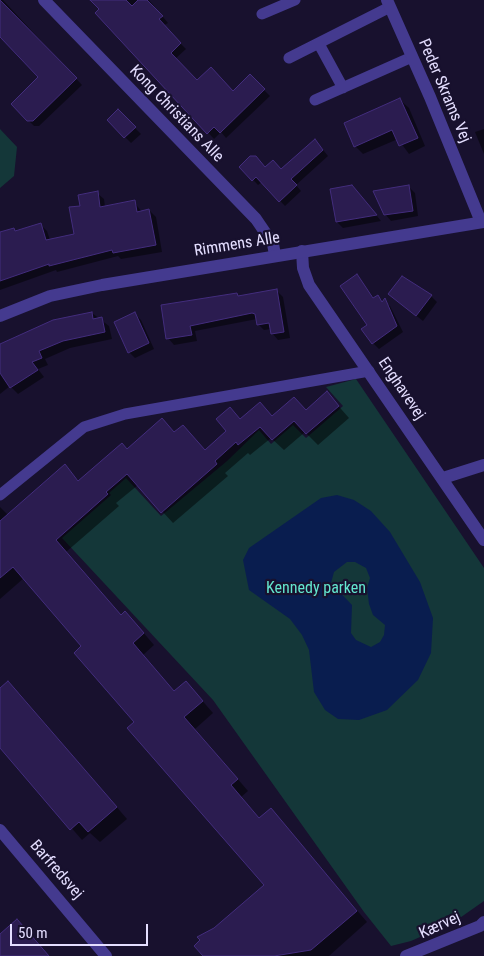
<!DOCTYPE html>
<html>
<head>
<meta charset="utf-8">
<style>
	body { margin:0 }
	#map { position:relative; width:484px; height:956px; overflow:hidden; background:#18112e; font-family:"Roboto Condensed",sans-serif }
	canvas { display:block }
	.scale { position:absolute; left:10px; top:924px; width:138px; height:22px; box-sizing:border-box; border:2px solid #e4deff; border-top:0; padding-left:6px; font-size:15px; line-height:18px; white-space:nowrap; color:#e4deff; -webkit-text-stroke:4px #18112e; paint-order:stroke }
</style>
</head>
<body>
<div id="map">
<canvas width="484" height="956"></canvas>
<div class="scale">50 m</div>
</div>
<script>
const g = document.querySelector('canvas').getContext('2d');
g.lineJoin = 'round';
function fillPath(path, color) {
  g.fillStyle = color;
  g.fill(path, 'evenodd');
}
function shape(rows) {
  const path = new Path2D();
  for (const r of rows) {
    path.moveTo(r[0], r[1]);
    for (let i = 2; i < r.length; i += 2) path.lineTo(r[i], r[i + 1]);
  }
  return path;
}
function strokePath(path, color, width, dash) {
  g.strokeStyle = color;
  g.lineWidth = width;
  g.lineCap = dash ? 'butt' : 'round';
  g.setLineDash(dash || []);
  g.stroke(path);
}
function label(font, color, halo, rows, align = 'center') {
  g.font = font + ' "Roboto Condensed",sans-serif';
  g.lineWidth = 4.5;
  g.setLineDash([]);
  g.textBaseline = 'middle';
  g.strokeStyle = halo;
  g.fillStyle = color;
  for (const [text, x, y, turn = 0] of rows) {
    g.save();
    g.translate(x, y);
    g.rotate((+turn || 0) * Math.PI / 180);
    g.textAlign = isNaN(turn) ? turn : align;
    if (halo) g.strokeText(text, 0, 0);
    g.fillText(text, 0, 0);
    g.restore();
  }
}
const green = shape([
	[0,129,17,147,14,176,0,188],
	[356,379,484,568,484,901,454,922,411,941,391,946,364,912,213,700,62,538,111,495,109,493,126,478,161,516,227,461,259,430,271,444,293,425,306,438,343,406,326,387]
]);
const water = shape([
	[337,495,354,500,371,511,390,532,420,582,433,618,431,653,418,680,387,710,359,720,338,719,325,710,314,692,309,650,302,635,290,619,249,590,243,560,249,548,321,498],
	[347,562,355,562,366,568,370,578,367,588,369,604,373,615,385,625,384,635,380,642,371,647,356,640,351,633,352,605,331,583,334,572]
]);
const shadow = shape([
	[0,0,3,0,82,85,39,126,34,126,12,104,40,77,2,37,0,39],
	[92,0,149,0,168,23,163,26,186,49,175,59,197,82,233,92,250,76,270,96,226,138,221,132,214,139,97,13,101,9],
	[400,100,409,108,425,146,409,154,398,139,363,154,355,146],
	[118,111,141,134,131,143,109,121],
	[484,129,484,154,475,132],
	[320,146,328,156,296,185,301,191,285,206,262,182,258,185,241,167,282,170],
	[409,187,415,193,418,216,391,221,385,214],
	[358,192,381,221,343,228,337,222],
	[97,193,104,199,105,207,134,202,142,212,149,210,156,217,162,252,121,259,118,256,57,272,56,270,0,290,0,234,40,224,47,231,50,240,75,235,81,207],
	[357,276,375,299,378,297,390,306,403,332,379,349,373,343],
	[277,291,283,297,290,338,278,340,272,333,271,329,264,330,258,324,257,319,195,331,197,341,174,345,168,338,237,294,240,297],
	[389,294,431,296,437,302,423,321],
	[92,313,109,326,112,339,70,348,45,359,48,365,38,369,44,377,18,394,10,386,0,394,0,346,11,339,54,321],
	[135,314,141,320,154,349,135,358,129,352],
	[327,393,349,418,318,445,305,432,284,450,271,438,250,455,248,453,225,473,228,476,173,523,138,485,116,503,119,506,66,552,121,616,136,624,154,645,143,655,175,692,186,682,213,713,195,729,248,791,241,797,260,819,271,810,367,922,329,956,205,956,214,929,266,885,136,722,83,647,24,578,0,599,0,507,8,515,65,466,80,482,127,450,175,433,183,426,206,451,228,431,230,409,241,420,273,417,306,411],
	[0,689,19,693,127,819,100,842,90,833,82,840,0,746]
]);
const building = shape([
	[0,0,77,78,33,121,27,121,11,104,38,77,0,37,0,0],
	[90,0,126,0,132,6,138,0,147,0,163,16,159,19,181,43,171,53,197,80,211,67,233,91,250,74,265,89,220,133,214,127,207,134,95,13,99,9,90,0],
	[400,98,418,138,399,146,392,130,354,147,344,123,400,98],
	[118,109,136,127,124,138,107,120,118,109],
	[315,139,323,150,291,179,297,185,279,202,256,177,252,181,239,167,250,156,256,156,265,167,273,160,281,169,315,139],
	[352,185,377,215,336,222,330,189,352,185],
	[409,185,413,211,384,215,373,191,409,185],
	[98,191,100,207,135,200,137,212,149,209,156,245,113,253,112,250,49,266,49,264,0,281,0,232,14,228,15,231,41,223,46,240,74,234,69,207,80,206,78,195,98,191],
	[357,274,373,298,378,295,382,302,385,298,397,326,372,344,361,329,367,325,340,286,357,274],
	[402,276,432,295,416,316,388,294,402,276],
	[277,289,284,332,271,334,269,323,257,325,255,314,252,313,190,326,192,335,166,339,161,305,237,293,238,296,277,289],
	[92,312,93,319,102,317,105,332,63,341,39,351,42,358,32,362,38,370,10,388,0,373,0,344,53,320,92,312],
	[135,312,149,343,128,353,114,322,135,312],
	[327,391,339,406,306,434,294,421,272,440,260,427,238,445,236,442,215,461,217,464,161,513,127,474,106,492,108,494,56,540,121,615,125,611,144,633,133,643,174,691,186,681,203,701,184,717,238,779,231,785,259,818,271,808,357,911,311,950,274,956,203,956,194,946,200,940,197,937,214,928,264,885,127,728,134,722,74,653,81,646,13,567,0,578,0,521,65,464,78,481,122,443,127,449,162,418,174,432,183,425,205,450,226,431,216,419,230,407,240,419,260,402,272,416,294,397,306,410,327,391],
	[8,681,117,807,88,832,79,822,70,830,0,748,0,688,8,681],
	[17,919,49,956,0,956,0,934,17,919]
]);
const service = shape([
	[262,14,295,0],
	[319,44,343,88],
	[289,58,390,7],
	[315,100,412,57],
	[0,495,84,427,125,414,369,371]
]);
const minor = shape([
	[44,0,256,219,273,244,275,255],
	[387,0,430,97,481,222],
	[302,251,303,268,309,285,484,540],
	[443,478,484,465],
	[406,956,480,926,484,922]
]);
const tertiary = shape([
	[0,316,50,296,102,285,484,222],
	[0,830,106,956]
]);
const streetNames = [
	["Peder Skrams Vej",444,91,67],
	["Kong Christians Alle",176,114,46],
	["Rimmens Alle",237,245,-9],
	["Enghavevej",401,389,56],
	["Barfredsvej",56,870,49],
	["Kærvej",440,926,-24]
];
const parkNames = [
	["Kennedy parken",316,589]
];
fillPath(green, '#143739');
fillPath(water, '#091d4f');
fillPath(shadow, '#0007');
fillPath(building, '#2b1c50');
strokePath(building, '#432d7d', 1);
strokePath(service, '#443a8f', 11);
strokePath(minor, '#443a8f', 12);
strokePath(tertiary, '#443a8f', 12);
label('16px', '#e4deff', '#18112e', streetNames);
label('16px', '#63e6cf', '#18112e', parkNames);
</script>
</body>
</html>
